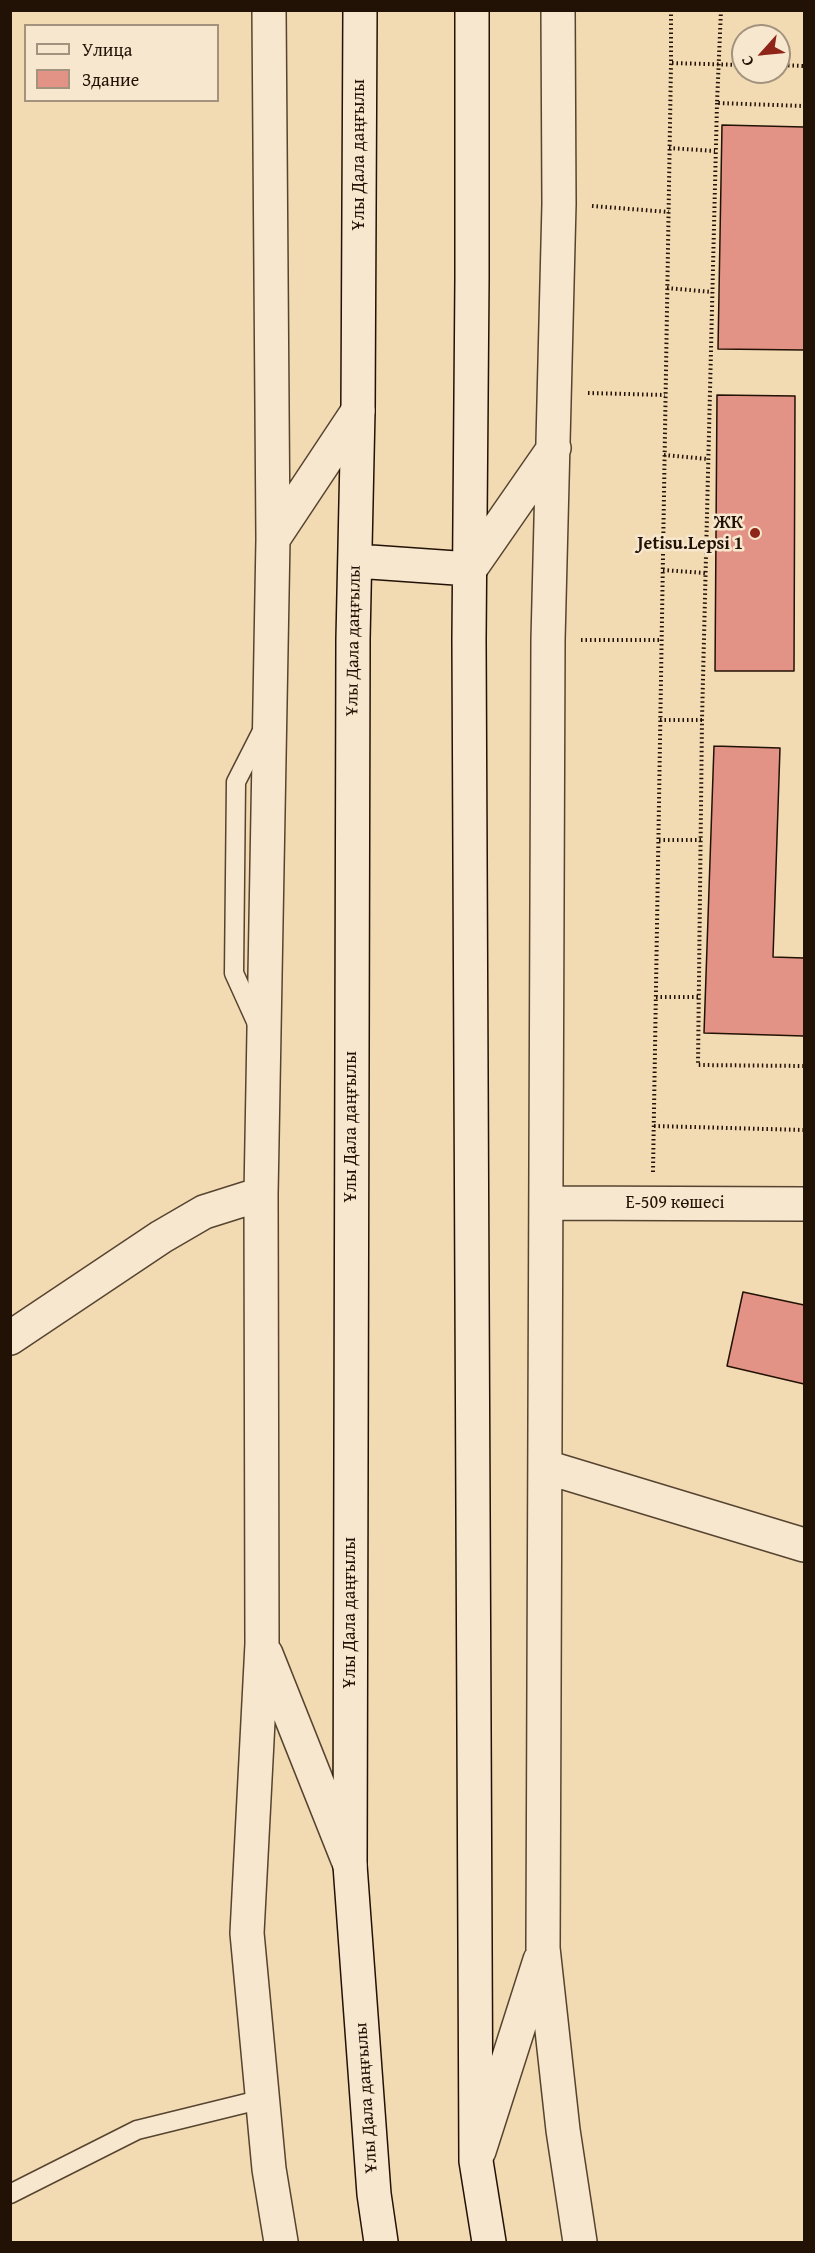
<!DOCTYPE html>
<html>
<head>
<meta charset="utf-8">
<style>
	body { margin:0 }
	#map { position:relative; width:815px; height:2253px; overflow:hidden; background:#f2dab3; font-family:"Gentium Book Plus",serif }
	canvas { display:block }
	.frame { position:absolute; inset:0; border:12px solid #221205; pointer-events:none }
	.legend { position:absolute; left:24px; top:24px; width:195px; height:78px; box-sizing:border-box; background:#f7e7ce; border:2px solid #a2927e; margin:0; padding:8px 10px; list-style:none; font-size:18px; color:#221205 }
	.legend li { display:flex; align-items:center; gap:12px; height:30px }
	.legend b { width:30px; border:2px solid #a2927e }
	.north { position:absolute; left:731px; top:24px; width:60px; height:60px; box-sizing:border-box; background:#f7e7ce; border:2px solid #a2927e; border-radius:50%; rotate:243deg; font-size:16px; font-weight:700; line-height:24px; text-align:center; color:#221205 }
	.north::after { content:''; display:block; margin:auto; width:21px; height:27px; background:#8f2418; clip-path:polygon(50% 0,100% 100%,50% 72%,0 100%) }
</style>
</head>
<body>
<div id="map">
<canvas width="815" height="2253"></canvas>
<div class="frame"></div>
<ul class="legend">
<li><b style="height:8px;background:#f7e7ce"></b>Улица</li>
<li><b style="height:16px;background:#e39385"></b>Здание</li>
</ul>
<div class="north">С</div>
</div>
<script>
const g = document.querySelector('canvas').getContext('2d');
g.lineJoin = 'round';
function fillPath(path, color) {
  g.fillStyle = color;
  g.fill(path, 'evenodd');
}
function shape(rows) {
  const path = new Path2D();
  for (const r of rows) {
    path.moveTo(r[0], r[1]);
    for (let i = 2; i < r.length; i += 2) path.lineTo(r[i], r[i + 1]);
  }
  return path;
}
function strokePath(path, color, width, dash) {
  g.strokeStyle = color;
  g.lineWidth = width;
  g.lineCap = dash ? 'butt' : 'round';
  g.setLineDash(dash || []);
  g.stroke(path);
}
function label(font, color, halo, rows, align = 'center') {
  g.font = font + ' "Gentium Book Plus",serif';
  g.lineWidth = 5;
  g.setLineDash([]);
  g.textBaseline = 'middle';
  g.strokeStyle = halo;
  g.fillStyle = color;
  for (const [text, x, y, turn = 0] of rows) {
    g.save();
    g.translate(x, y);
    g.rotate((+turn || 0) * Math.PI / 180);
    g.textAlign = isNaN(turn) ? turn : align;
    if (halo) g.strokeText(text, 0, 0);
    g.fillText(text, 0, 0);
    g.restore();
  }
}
const building = shape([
	[722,125,804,127,804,350,718,349,722,125],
	[717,395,795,396,794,671,715,671,717,395],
	[714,746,780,748,773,957,804,958,804,1036,704,1033,714,746],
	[743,1292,804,1305,804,1384,727,1366,743,1292]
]);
const path = shape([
	[671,10,671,63,743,65],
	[721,10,717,103,804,106],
	[779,65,804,66],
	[717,103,702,720,698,1065,804,1066],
	[669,148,715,151],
	[592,206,669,212],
	[667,288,712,292],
	[588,393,665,395],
	[664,455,708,459],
	[663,570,705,573],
	[581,640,661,640],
	[660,720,702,720],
	[659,840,701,840],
	[656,997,699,997],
	[654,1126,804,1130],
	[653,1172,671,63]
]);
const service = shape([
	[258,1026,234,973,236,782,263,729],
	[10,2194,137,2130,263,2099]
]);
const minor = shape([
	[269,10,273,539,261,1194,262,1644,247,1933,269,2169,281,2242],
	[558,10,559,204,548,640,543,1948,563,2130,580,2242],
	[273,539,358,411],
	[470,569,554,448],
	[546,1203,804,1204],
	[10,1338,161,1237,204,1212,261,1194],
	[546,1467,804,1545],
	[266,1654,350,1865],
	[479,2151,540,1960]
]);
const secondary = shape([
	[360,10,358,411,353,639,350,1865,374,2194,381,2242],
	[472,10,472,278,469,640,476,2161,489,2242],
	[356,561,470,569]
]);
const markers = [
	[755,533,6,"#8f2418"]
];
const streetNames = [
	["Ұлы Дала даңғылы",359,155,-90],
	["Ұлы Дала даңғылы",354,641,-89],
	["Ұлы Дала даңғылы",351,1127,-90],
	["Е-509 көшесі",675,1203],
	["Ұлы Дала даңғылы",350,1613,-90],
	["Ұлы Дала даңғылы",367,2098,-94]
];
const poiNames = [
	["ЖК",743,523],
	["Jetisu.Lepsi 1",743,544]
];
fillPath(building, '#e39385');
strokePath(building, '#221205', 1.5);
strokePath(service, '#564430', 21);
strokePath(minor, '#564430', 36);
strokePath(secondary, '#221205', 36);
strokePath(path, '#221205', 4, [1.5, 3]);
strokePath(service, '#f7e7ce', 18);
strokePath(minor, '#f7e7ce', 33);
strokePath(secondary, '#f7e7ce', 33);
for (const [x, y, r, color] of markers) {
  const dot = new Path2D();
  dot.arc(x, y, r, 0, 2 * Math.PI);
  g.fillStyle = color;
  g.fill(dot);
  strokePath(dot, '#f7e7ce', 2);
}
label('18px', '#221205', '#f7e7ce', streetNames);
label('bold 18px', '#221205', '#f7e7ce', poiNames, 'right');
</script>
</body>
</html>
